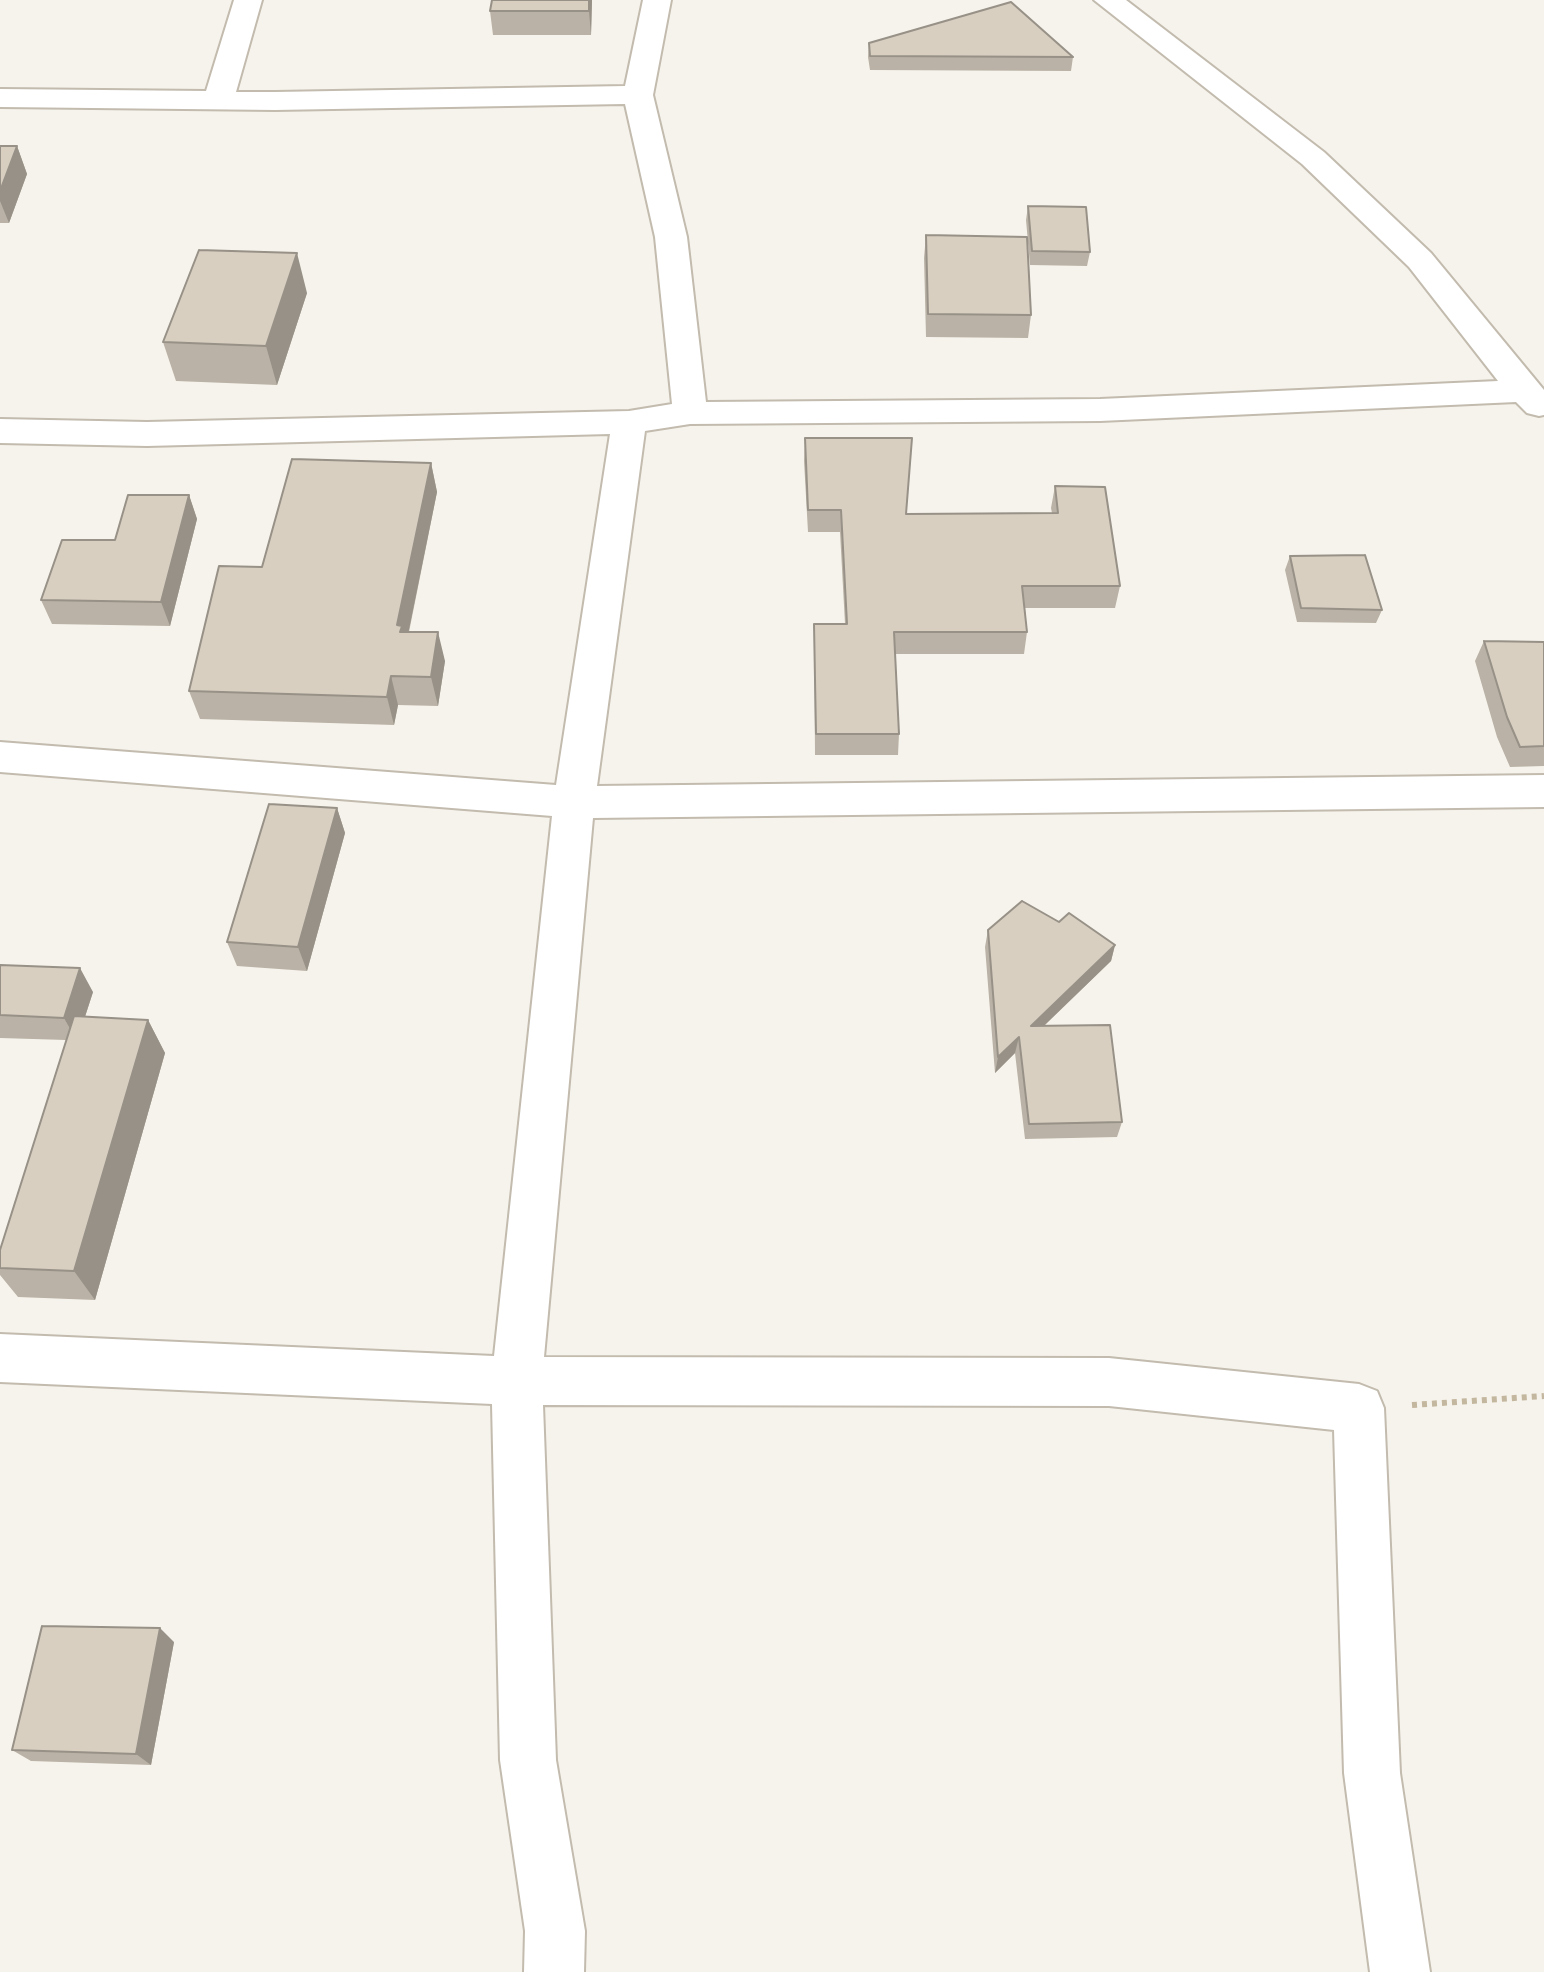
<!DOCTYPE html>
<html>
<head>
<meta charset="utf-8">
<style>
	body { margin:0 }
	canvas { display:block; background:#f6f3ec }
</style>
</head>
<body>
<canvas width="1544" height="1972"></canvas>
<script>
const g = document.querySelector('canvas').getContext('2d');
g.lineJoin = 'round';
function shape(rows) {
  const path = new Path2D();
  for (const r of rows) {
    path.moveTo(r[0], r[1]);
    for (let i = 2; i < r.length; i += 2) path.lineTo(r[i], r[i + 1]);
  }
  return path;
}
function strokePath(path, color, width, dash) {
  g.strokeStyle = color;
  g.lineWidth = width;
  g.lineCap = dash ? 'butt' : 'round';
  g.setLineDash(dash || []);
  g.stroke(path);
}
function fillPath(path, color) {
  g.fillStyle = color;
  g.fill(path, 'evenodd');
}
const path = shape([
	[1412,1405,1544,1396]
]);
const minor = shape([
	[234,0,262,0,236,92,275,92,625,86,643,0,671,0,653,95,687,237,706,402,1100,399,1498,381,1409,267,1302,164,1094,0,1126,0,1324,152,1431,253,1544,390,1544,415,1539,416,1527,413,1516,402,1100,421,690,424,645,431,597,786,1544,775,1544,807,593,818,544,1357,1109,1358,1359,1384,1377,1391,1384,1408,1400,1773,1430,1972,1370,1972,1344,1773,1334,1430,1109,1406,543,1405,556,1760,585,1931,584,1972,524,1972,525,1931,500,1760,492,1404,0,1382,0,1334,494,1356,552,816,0,772,0,742,556,785,610,434,147,446,0,443,0,419,147,422,629,411,672,404,655,237,625,104,275,110,0,107,0,89,206,91,234,0]
]);
const wall = shape([
	[492,0,592,0,591,35,493,35,490,11],
	[869,43,1073,57,1071,71,870,70,868,57],
	[0,146,17,146,27,174,9,223,0,223],
	[1028,206,1090,252,1087,266,1030,265,1026,220],
	[926,235,1031,315,1028,338,926,337,924,258],
	[307,293,277,385,176,381,163,342],
	[805,438,906,514,1052,513,1051,508,1055,486,1120,586,1115,608,1025,608,1027,632,1024,654,895,654,899,734,898,755,815,755,814,624,845,624,840,532,808,532,804,461],
	[431,463,437,492,409,632,445,661,438,706,398,705,394,725,200,719,189,691],
	[189,495,197,519,170,626,52,624,41,600],
	[1290,556,1382,610,1376,623,1297,622,1285,570],
	[1484,641,1544,642,1544,766,1510,767,1497,737,1475,661],
	[337,808,345,833,307,971,237,966,227,942],
	[1059,922,1115,945,1111,961,1044,1026,1122,1122,1117,1137,1025,1139,1015,1053,995,1073,985,947,988,930],
	[0,965,93,992,85,1017,148,1020,165,1053,95,1300,18,1297,0,1275,0,1250,66,1040,0,1038],
	[174,1642,151,1765,31,1761,12,1750]
]);
const shadedWall = shape([
	[589,0,592,0,591,35,589,11],
	[17,146,27,174,9,223,0,201,0,191],
	[297,253,307,293,277,385,266,346],
	[431,463,437,492,406,644,397,625],
	[189,495,197,519,170,626,161,602],
	[438,632,445,661,438,706,431,677],
	[391,676,398,705,394,725,387,697],
	[337,808,345,833,307,971,298,947],
	[1115,945,1111,961,1028,1041,1031,1026],
	[80,968,93,992,77,1041,64,1018],
	[148,1020,165,1053,95,1300,74,1271],
	[1019,1037,1015,1053,995,1073,998,1057],
	[160,1628,174,1642,151,1765,136,1754]
]);
const building = shape([
	[492,0,589,0,589,11,490,11,492,0],
	[1011,2,1073,57,870,56,869,43,1011,2],
	[0,146,17,146,0,191,0,146],
	[1028,206,1086,207,1090,252,1032,251,1028,206],
	[926,235,1027,237,1031,315,928,314,926,235],
	[199,250,297,253,266,346,163,342,199,250],
	[805,438,912,438,906,514,1058,513,1055,486,1105,487,1120,586,1022,586,1027,632,894,632,899,734,816,734,814,624,847,624,841,510,808,510,805,438],
	[292,459,431,463,397,625,402,626,400,632,438,632,431,677,391,676,387,697,189,691,219,566,262,567,292,459],
	[128,495,189,495,161,602,41,600,62,540,115,540,128,495],
	[1365,555,1382,610,1301,608,1290,556,1365,555],
	[1484,641,1544,642,1544,746,1520,747,1507,717,1484,641],
	[269,804,337,808,298,947,227,942,269,804],
	[1022,901,1059,922,1069,913,1115,945,1031,1026,1110,1025,1122,1122,1029,1124,1019,1037,998,1057,988,930,1022,901],
	[0,965,80,968,64,1018,0,1015,0,965],
	[74,1016,148,1020,74,1271,0,1268,0,1250,74,1016],
	[42,1626,160,1628,136,1754,12,1750,42,1626]
]);
strokePath(minor, '#c2bbae', 4);
strokePath(path, '#c4b79f', 6, [5, 5]);
fillPath(minor, '#fff');
fillPath(wall, '#bab2a6');
fillPath(shadedWall, '#979187');
fillPath(building, '#d8cfc1');
strokePath(building, '#979187', 2);
</script>
</body>
</html>
